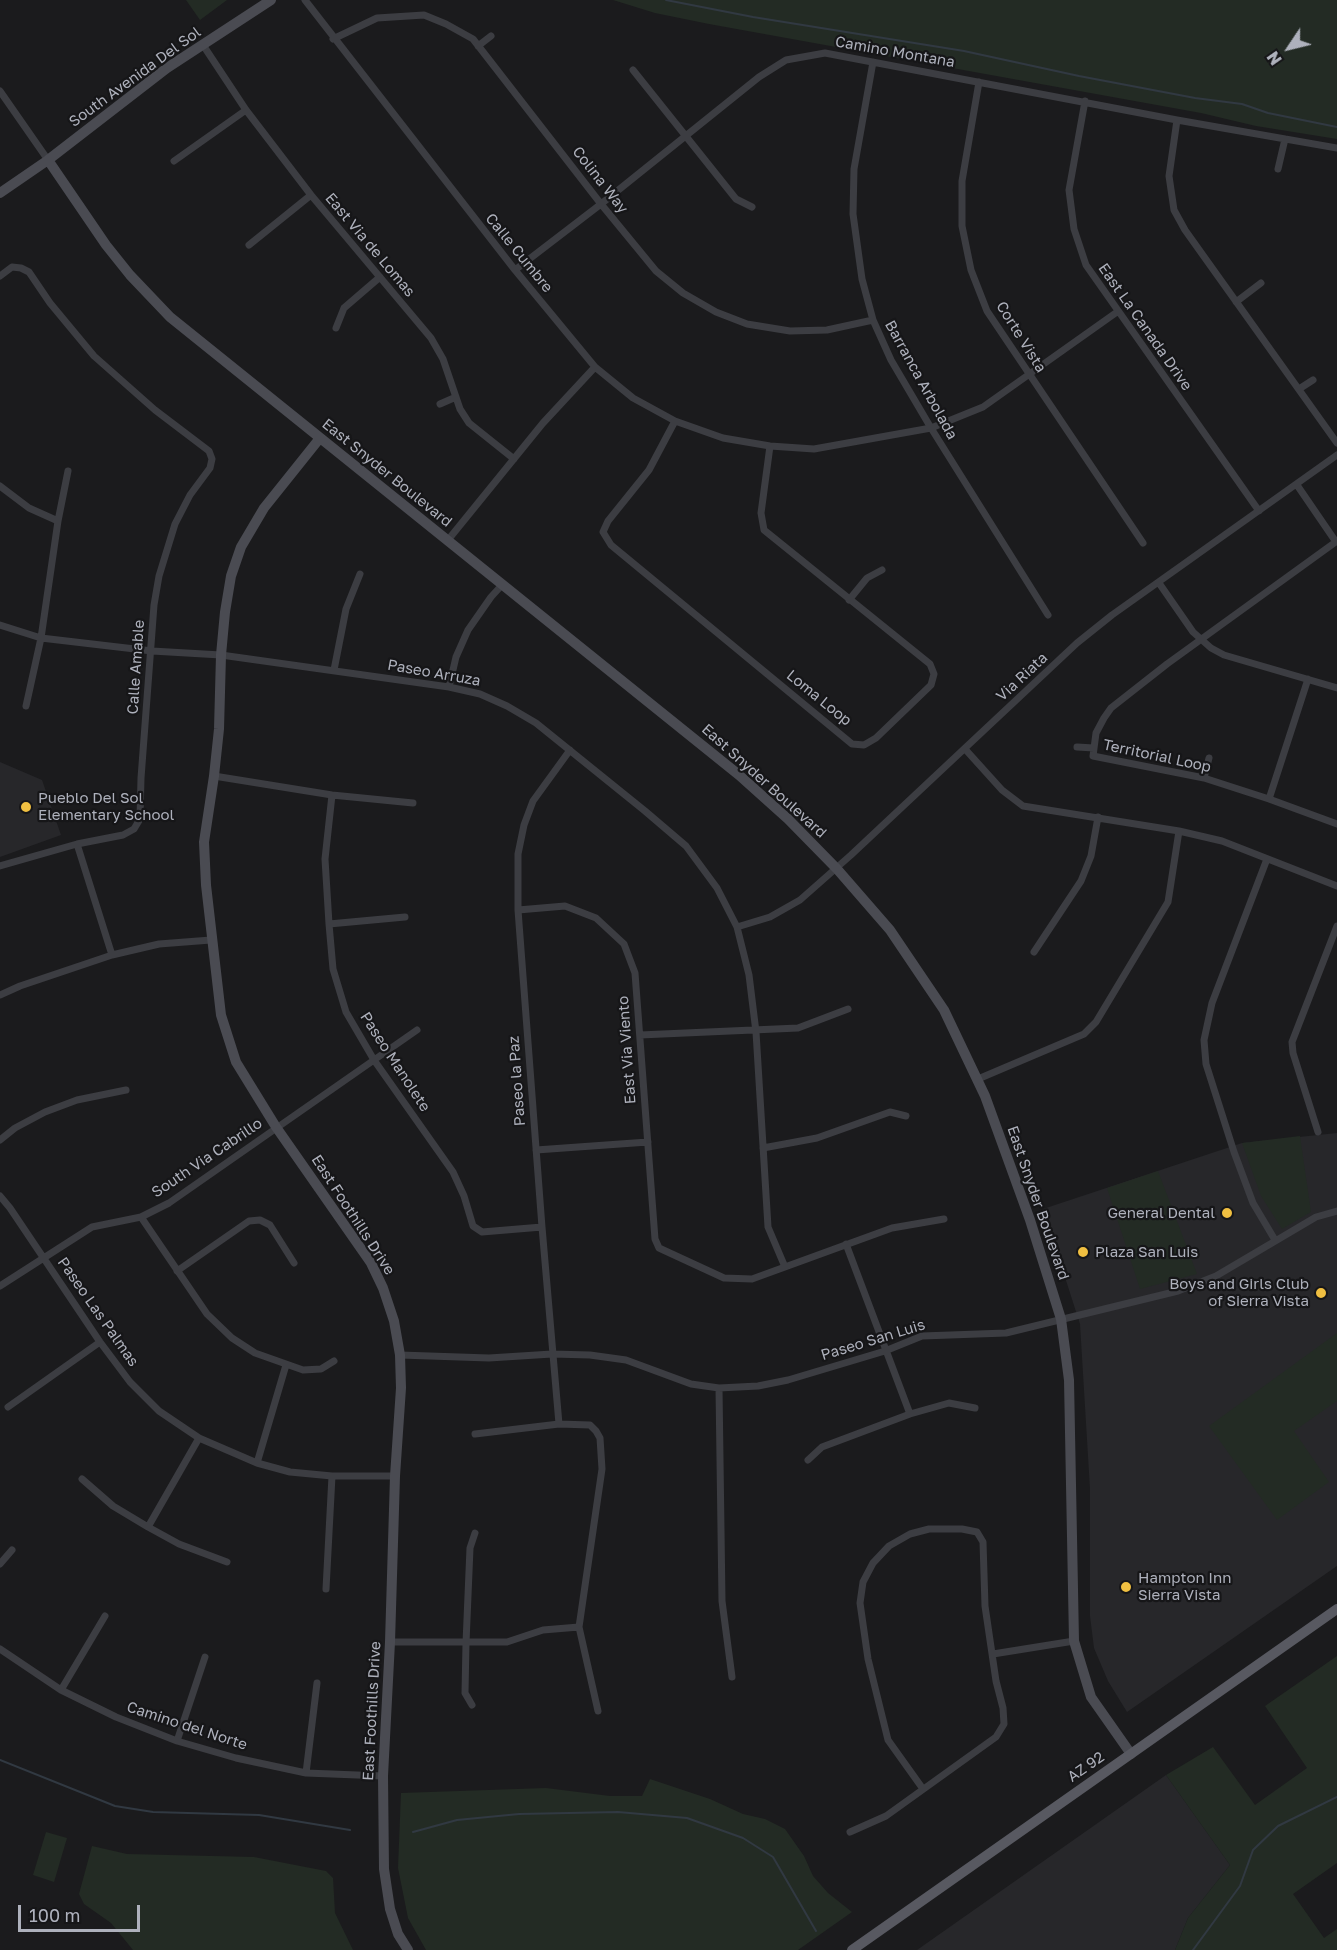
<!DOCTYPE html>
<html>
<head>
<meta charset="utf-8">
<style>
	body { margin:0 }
	#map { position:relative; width:1337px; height:1950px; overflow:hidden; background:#1b1b1d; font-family:"Golos Text",sans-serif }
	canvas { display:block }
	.north { position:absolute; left:1259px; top:18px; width:60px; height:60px; -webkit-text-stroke:4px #161618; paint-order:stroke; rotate:235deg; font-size:16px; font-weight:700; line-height:24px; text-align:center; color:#aeb1bc }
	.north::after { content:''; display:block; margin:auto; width:21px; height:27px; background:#aeb1bc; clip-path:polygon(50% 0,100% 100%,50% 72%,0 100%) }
	.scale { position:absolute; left:18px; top:1905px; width:122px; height:27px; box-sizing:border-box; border:3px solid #aeb1bc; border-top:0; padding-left:8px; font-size:18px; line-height:21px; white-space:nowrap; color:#aeb1bc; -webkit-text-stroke:4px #161618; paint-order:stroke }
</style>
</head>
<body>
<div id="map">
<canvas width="1337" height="1950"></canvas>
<div class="north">N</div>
<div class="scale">100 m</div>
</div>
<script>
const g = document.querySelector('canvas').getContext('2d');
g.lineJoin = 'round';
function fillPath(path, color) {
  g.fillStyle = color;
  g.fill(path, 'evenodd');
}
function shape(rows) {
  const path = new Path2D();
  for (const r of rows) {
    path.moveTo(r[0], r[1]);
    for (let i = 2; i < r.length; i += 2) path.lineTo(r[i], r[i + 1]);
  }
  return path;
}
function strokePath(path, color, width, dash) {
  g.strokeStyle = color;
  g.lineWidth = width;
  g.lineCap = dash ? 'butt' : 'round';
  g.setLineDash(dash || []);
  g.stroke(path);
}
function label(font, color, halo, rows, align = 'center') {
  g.font = font + ' "Golos Text",sans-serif';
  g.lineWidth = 4.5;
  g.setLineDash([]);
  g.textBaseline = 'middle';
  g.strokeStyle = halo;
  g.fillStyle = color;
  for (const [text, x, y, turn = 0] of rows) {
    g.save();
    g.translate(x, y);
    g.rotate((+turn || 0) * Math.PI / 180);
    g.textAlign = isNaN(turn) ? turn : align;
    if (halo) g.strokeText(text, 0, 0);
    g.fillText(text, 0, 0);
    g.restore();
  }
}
const built = shape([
	[0,762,42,780,61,835,0,857],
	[1337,1133,1337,1566,1127,1712,1108,1681,1094,1648,1090,1616,1090,1489,1080,1324,1043,1209,1242,1143],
	[1166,1775,1230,1865,1188,1918,1175,1950,917,1950]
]);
const green = shape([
	[186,0,227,0,200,20],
	[613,0,1337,0,1337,139,1256,126,1201,113,709,24,655,13],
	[1300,1136,1311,1212,1282,1229,1261,1196,1242,1143],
	[1158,1171,1197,1274,1140,1289,1107,1188],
	[1337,1333,1337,1401,1294,1431,1329,1482,1277,1520,1209,1426],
	[1337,1656,1337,1863,1293,1894,1324,1938,1337,1929,1337,1950,1175,1950,1188,1918,1230,1865,1166,1775,1213,1747,1255,1805,1307,1768,1265,1706],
	[650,1779,710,1799,743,1814,765,1819,785,1829,804,1856,813,1876,828,1893,852,1912,798,1950,426,1950,408,1918,398,1868,401,1793,546,1788,610,1796,642,1796],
	[46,1832,67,1838,54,1882,33,1875],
	[92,1846,127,1854,254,1857,326,1871,333,1878,335,1913,353,1950,133,1950,111,1923,84,1904,79,1894]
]);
const stream = shape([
	[666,0,753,17,964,51,1079,76,1195,98,1242,104,1268,113,1337,127],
	[0,1760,115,1806,153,1812,259,1815,350,1830],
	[413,1832,457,1820,519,1814,618,1812,687,1818,743,1838,773,1857,816,1931],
	[1193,1950,1240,1886,1253,1850,1278,1826,1337,1797]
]);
const street = shape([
	[305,0,515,270,595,367,633,398,675,421,723,438,770,446,814,449,931,428,983,407,1117,312],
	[333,39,377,18,424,15,446,24,473,39,601,204,656,271,683,293,716,312,747,324,790,331,827,330,873,320],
	[203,45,246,110,311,195,431,338,443,359,460,409,469,423,514,459],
	[478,46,491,36],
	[873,62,854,169,853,214,862,279,873,320,891,360,931,428,1048,615],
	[633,70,736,199,752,207],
	[979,82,962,181,962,226,971,270,987,311,1143,543],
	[0,91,48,160],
	[1085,101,1069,190,1074,229,1086,265,1259,511],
	[1177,120,1169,176,1174,210,1185,230,1337,443],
	[174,161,246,110],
	[1278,169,1285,139],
	[249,245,311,195],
	[515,270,601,204,759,77,786,60,825,53,1177,120,1337,148],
	[0,276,12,267,21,268,29,272,50,303,94,356,155,410,209,451,212,459,210,468,190,495,175,524,159,576,154,605,141,778,140,819,134,829,123,835,77,844,0,866],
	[1236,302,1261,283],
	[336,328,344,308,380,277],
	[1299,389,1313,380],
	[440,404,456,397],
	[675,421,649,470,608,521,603,532,611,545,852,744,864,745,876,738,931,685,934,674,930,664,764,530,761,513,770,446],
	[1297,485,1336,542],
	[0,486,29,508,58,521],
	[448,540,543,423,595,367],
	[1337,541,1167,664,1111,708,1104,718,1096,733,1093,756,1204,778,1269,799,1337,824],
	[1159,583,1193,632,1211,648,1224,655,1337,688],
	[849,600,867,578,882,570],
	[0,625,41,638,152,651,221,655,449,687,480,694,507,706,536,723,645,811,686,846,717,888,737,927,749,975,756,1032,768,1227,785,1267],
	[334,670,346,609,360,574],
	[449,687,456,657,468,630,491,597,502,585],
	[26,706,41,638,58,521,68,471],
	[1077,747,1094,748],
	[965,749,1002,790,1023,806,1179,831,1222,841,1337,886],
	[214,776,332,795,413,803],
	[1204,778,1209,758],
	[332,795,325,859,329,924,333,969,346,1012,374,1060,453,1172,464,1196,473,1226,482,1232,542,1227],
	[1269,799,1308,679],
	[77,844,112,955],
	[1267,859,1212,1003,1204,1040,1206,1064,1234,1152,1253,1203,1275,1240],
	[518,910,565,906,596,918,624,944,635,973,655,1239,659,1248,724,1278,752,1279,892,1228,944,1219],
	[329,924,405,917],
	[737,927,770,917,800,900,851,855,1077,643,1112,615,1337,455],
	[1034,952,1081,881,1091,856,1098,817],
	[0,995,20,986,112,955,159,944,211,940],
	[640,1035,798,1028,848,1009],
	[978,1079,1084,1034,1096,1022,1168,902,1179,831],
	[1318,1132,1293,1053,1292,1042,1337,926],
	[0,1140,15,1128,45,1112,77,1100,126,1090],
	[763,1148,817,1138,890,1112,906,1116],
	[536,1150,648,1142],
	[0,1196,10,1208,100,1342,130,1382,159,1411,199,1438,257,1463,290,1472,332,1476,395,1476],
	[141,1217,207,1314,232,1338,255,1353,303,1370,321,1369,334,1361],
	[846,1244,910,1414],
	[177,1271,249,1221,260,1220,270,1225,294,1263],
	[0,1286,92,1227,141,1217,169,1203,417,1030],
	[400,1355,489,1358,552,1354,590,1355,626,1360,691,1384,719,1388,758,1386,788,1380,885,1351,922,1336,1006,1333,1178,1291,1216,1276,1316,1217,1337,1211],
	[719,1388,722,1601,732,1677],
	[8,1407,100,1342],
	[559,1424,542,1227,518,910,518,854,524,825,533,801,570,750],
	[475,1434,559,1424,590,1425,596,1431,600,1438,602,1469,579,1627,598,1711],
	[808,1460,822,1447,910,1414,949,1403,975,1408],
	[257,1463,286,1365],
	[82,1479,113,1506,148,1527,179,1544,227,1562],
	[148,1527,199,1438],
	[0,1564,12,1550],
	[326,1589,332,1476],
	[390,1642,507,1642,543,1630,579,1627],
	[0,1649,61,1690,116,1717,177,1741,236,1758,306,1773,383,1776],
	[993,1654,1074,1641],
	[61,1690,105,1616],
	[472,1705,465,1693,466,1643,470,1548,475,1533],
	[177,1741,205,1657],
	[306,1773,317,1683],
	[850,1832,886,1816,996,1737,1004,1724,1003,1708,996,1681,985,1606,983,1542,977,1532,962,1529,929,1529,910,1534,889,1546,873,1563,863,1582,860,1603,868,1659,888,1740,923,1789]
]);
const secondary = shape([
	[48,160,106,245,130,275,170,317,739,775,788,819,837,869,890,930,944,1010,985,1096,1030,1220,1061,1319,1069,1380,1074,1641,1091,1697,1131,1754],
	[0,193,48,160,167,68,271,0],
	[320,438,264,508,241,547,231,576,225,612,221,655,219,729,214,776,204,842,206,885,221,1015,236,1062,276,1127,371,1263,383,1288,394,1321,400,1355,401,1388,395,1476,390,1642,383,1776,384,1869,390,1909,398,1934,408,1950]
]);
const primary = shape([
	[852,1950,1337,1609]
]);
const markers = [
	[26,807,6,"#f0bf41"],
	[1227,1213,6,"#f0bf41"],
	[1083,1252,6,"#f0bf41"],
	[1321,1293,6,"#f0bf41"],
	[1126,1587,6,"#f0bf41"]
];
const streetNames = [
	["Camino Montana",895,52,10],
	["South Avenida Del Sol",135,77,-36],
	["Colina Way",600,180,52],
	["East Via de Lomas",370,245,50],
	["Calle Cumbre",519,253,51],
	["East La Canada Drive",1145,327,55],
	["Corte Vista",1021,337,58],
	["Barranca Arbolada",921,380,61],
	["East Snyder Boulevard",387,473,39],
	["Calle Amable",136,667,-86],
	["Paseo Arruza",434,673,10],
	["Via Riata",1022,677,-43],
	["Loma Loop",819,698,39],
	["Territorial Loop",1157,756,12],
	["East Snyder Boulevard",764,781,42],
	["East Via Viento",627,1050,-94],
	["Paseo Manolete",395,1062,57],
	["Paseo la Paz",517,1081,-94],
	["South Via Cabrillo",207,1158,-34],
	["East Snyder Boulevard",1038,1203,71],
	["East Foothills Drive",353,1215,57],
	["Paseo Las Palmas",98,1312,55],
	["Paseo San Luis",873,1340,-17],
	["East Foothills Drive",372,1711,-87],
	["Camino del Norte",187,1726,18],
	["AZ 92",1086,1767,-35]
];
const poiNames = [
	["Pueblo Del Sol",38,798],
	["Elementary School",38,815],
	["General Dental",1215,1213,"right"],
	["Plaza San Luis",1095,1252],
	["Boys and Girls Club",1309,1284,"right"],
	["of Sierra Vista",1309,1301,"right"],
	["Hampton Inn",1138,1578],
	["Sierra Vista",1138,1595]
];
fillPath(built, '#27272a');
fillPath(green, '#232b24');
strokePath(stream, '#313942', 2);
strokePath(street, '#3c3d42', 7);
strokePath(secondary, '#4a4b52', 10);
strokePath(primary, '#585961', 10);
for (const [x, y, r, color] of markers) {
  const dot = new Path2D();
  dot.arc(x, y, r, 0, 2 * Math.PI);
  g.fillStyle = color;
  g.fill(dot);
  strokePath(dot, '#161618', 2);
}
label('15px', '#aeb1bc', '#161618', streetNames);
label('15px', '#aeb1bc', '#161618', poiNames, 'left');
</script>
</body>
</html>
